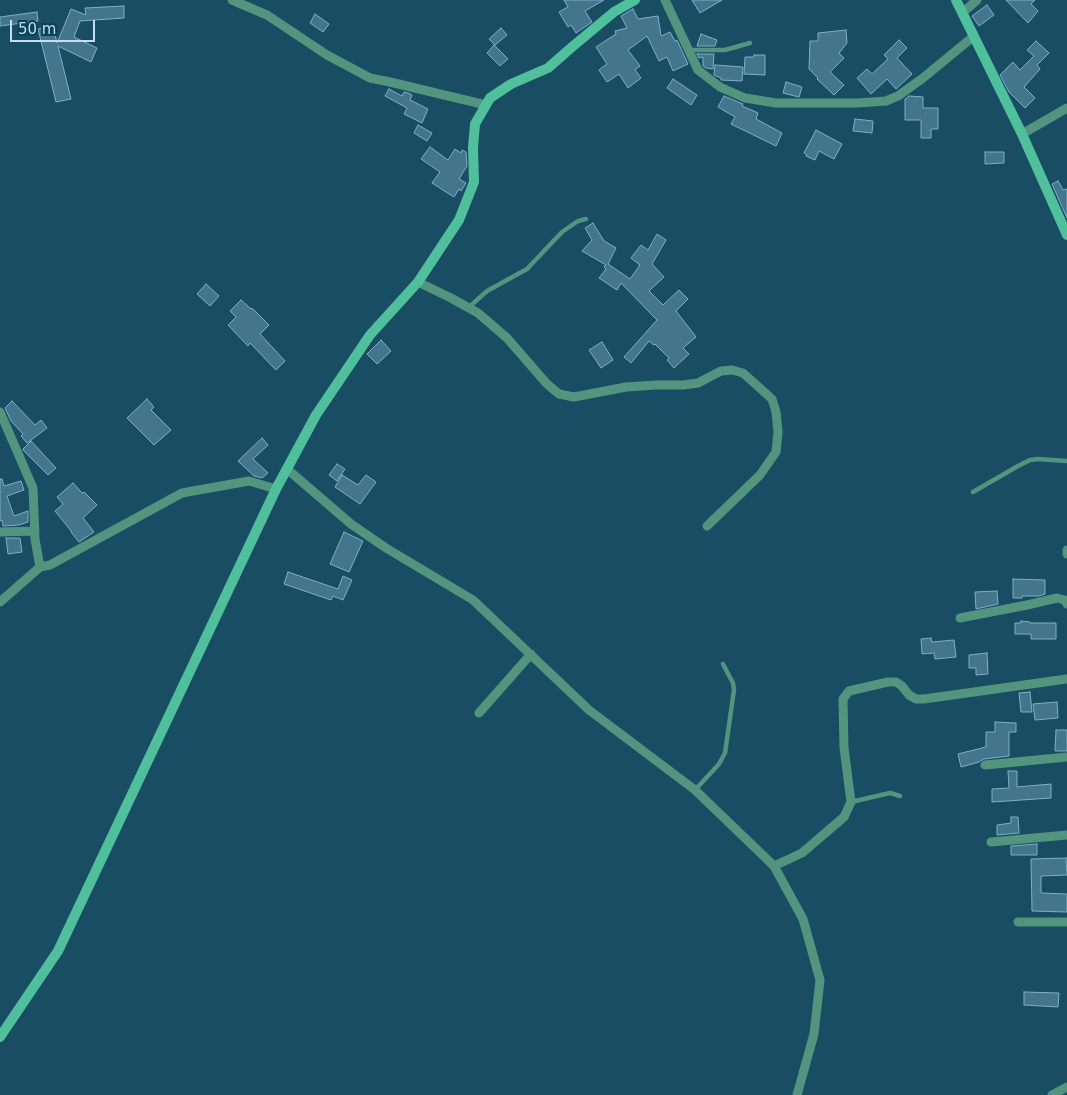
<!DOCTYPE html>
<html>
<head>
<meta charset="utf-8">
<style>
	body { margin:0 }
	#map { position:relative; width:1067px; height:1095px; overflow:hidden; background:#194d63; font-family:"DejaVu Sans",sans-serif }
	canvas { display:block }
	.scale { position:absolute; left:10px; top:20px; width:85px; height:22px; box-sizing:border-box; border:2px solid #c4deeb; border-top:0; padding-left:6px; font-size:15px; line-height:18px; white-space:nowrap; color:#c4deeb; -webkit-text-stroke:4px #0a4258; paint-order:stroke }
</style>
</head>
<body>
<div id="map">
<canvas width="1067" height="1095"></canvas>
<div class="scale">50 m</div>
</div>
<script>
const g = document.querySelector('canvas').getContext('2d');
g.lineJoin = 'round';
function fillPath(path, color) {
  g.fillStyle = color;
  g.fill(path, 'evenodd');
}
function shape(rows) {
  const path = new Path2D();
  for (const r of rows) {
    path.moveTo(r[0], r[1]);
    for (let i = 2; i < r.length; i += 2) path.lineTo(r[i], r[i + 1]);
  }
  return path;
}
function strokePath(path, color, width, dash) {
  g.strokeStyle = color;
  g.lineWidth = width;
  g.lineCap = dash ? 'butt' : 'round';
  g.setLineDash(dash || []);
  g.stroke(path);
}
const building = shape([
	[564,0,604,0,585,11,592,22,576,33,571,25,568,27,559,12,568,7,564,0],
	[692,0,722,0,700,13,692,0],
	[1006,0,1035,0,1031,4,1038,11,1028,23,1006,0],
	[987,5,994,15,979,26,972,16,987,5],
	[124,6,124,18,80,21,74,37,97,48,91,62,58,46,71,99,56,102,38,29,53,25,57,43,71,9,86,15,85,8,124,6],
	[633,9,638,19,658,16,661,36,670,32,675,41,677,40,688,64,673,71,667,57,659,61,647,36,628,50,640,66,635,70,641,78,628,88,619,74,607,82,599,70,607,64,596,47,616,34,615,31,627,28,621,16,633,9],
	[37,12,38,21,0,26,0,17,37,12],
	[315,14,329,24,323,32,310,23,315,14],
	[501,28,507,35,495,45,489,39,501,28],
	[846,30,847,43,839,53,844,58,830,72,844,85,834,95,817,79,818,78,809,69,810,41,818,41,818,33,846,30],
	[701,34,717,40,715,46,697,46,701,34],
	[899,40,907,48,897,58,912,74,896,89,887,79,871,94,857,78,867,69,872,74,888,59,884,55,899,40],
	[1036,41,1049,53,1037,65,1040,69,1024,87,1035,98,1025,108,1009,92,1000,75,1013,62,1020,70,1034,56,1027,50,1036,41],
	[494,45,508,59,500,66,487,53,494,45],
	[697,54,714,54,713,69,706,68,703,66,703,57,699,58,697,54],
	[754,55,765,55,765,75,744,74,745,57,754,57,754,55],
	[715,65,743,67,742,81,721,80,721,78,714,75,715,65],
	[673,79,697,95,691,105,667,88,673,79],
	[786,82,802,87,799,97,783,93,786,82],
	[389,89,402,96,404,92,408,93,412,95,410,100,428,109,422,123,404,114,407,108,385,96,389,89],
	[724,96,743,104,742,106,758,113,756,119,782,133,776,146,731,124,735,117,718,107,724,96],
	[909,96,923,97,923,108,938,108,938,129,931,129,931,138,921,138,921,120,905,120,905,99,909,96],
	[855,119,873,121,872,133,853,131,855,119],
	[418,125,432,133,427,141,414,133,418,125],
	[816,130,842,144,834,159,819,151,815,160,806,156,807,155,804,153,816,130],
	[430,147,448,160,455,149,461,153,462,150,466,152,467,166,459,179,466,183,461,191,459,189,454,197,432,183,440,172,421,159,430,147],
	[985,152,1004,152,1004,163,985,164,985,152],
	[1058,181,1063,190,1067,189,1067,218,1052,184,1058,181],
	[593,223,604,241,616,248,608,264,630,279,640,265,631,258,641,245,648,250,657,234,666,240,652,264,664,277,649,291,663,305,679,290,688,299,676,311,696,337,683,348,689,354,674,368,667,360,669,358,655,344,654,345,649,341,631,363,624,357,657,320,621,283,617,290,599,278,606,269,604,267,606,265,582,251,592,240,585,228,593,223],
	[206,284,219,296,210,306,197,294,206,284],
	[241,300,251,309,252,308,269,325,260,334,285,361,276,370,250,343,248,346,228,325,236,317,230,311,241,300],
	[381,340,391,351,377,364,367,354,381,340],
	[602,342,613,360,601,368,589,350,602,342],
	[147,399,154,407,151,410,171,430,154,445,127,418,147,399],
	[12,401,35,425,41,420,47,428,27,443,21,436,23,434,11,421,5,408,12,401],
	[262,438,268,445,253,459,268,473,262,478,254,476,238,461,262,438],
	[31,441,56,468,48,475,23,450,23,449,31,441],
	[337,464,345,469,337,481,329,475,337,464],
	[342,475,358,485,366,475,376,482,360,504,335,487,342,475],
	[0,479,2,479,4,486,21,481,24,490,7,496,14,516,28,511,28,522,19,525,3,526,2,520,0,521,0,479],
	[73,483,82,493,84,492,97,505,83,518,94,532,79,542,71,532,72,532,55,511,63,504,57,497,73,483],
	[344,532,363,541,349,572,330,564,344,532],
	[6,538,20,538,22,552,8,554,6,538],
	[288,572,338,589,343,576,352,580,343,600,333,596,331,600,284,584,288,572],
	[1013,579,1045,580,1045,594,1039,596,1022,596,1022,598,1013,598,1013,579],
	[997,591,998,604,976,609,975,592,997,591],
	[1021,621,1030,622,1030,623,1056,623,1056,639,1031,639,1031,634,1015,634,1015,623,1021,623,1021,621],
	[931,638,932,642,954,640,956,657,935,659,934,653,922,654,921,639,931,638],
	[987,653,988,674,976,675,976,668,969,668,969,655,987,653],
	[1030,692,1032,712,1021,712,1019,693,1030,692],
	[1057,702,1058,718,1035,720,1033,704,1057,702],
	[995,722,1016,723,1016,732,1009,732,1009,756,984,759,979,762,961,767,958,754,986,747,986,732,995,732,995,722],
	[1056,730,1067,730,1067,751,1055,751,1056,730],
	[1008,771,1017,771,1017,787,1051,784,1051,798,992,802,992,789,1009,788,1008,771],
	[1011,817,1018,817,1019,833,997,835,997,825,1011,823,1011,817],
	[1037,844,1037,855,1011,855,1011,846,1037,844],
	[1066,858,1067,875,1041,876,1041,893,1067,894,1067,912,1032,911,1031,859,1066,858],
	[1024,992,1059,993,1058,1007,1024,1005,1024,992]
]);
const lane = shape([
	[688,50,725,50,750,43],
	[468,308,487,291,527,269,562,232,578,221,586,219],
	[973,492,1018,466,1030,460,1038,459,1067,461],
	[695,790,719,764,725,753,734,690,733,683,723,664],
	[851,802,890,793,900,796]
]);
const street = shape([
	[232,0,267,15,327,55,370,78,390,82,486,105],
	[665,0,698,70,720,87,745,98,776,103,858,103,886,101,898,96,923,78,974,36],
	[962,13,977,0],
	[1022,134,1067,108],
	[418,282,451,298,478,313,507,338,547,384,559,394,574,397,626,387,656,385,683,385,698,383,721,371,732,370,743,373,772,399,776,412,778,432,776,452,760,475,707,526],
	[0,412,33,488,35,539,40,567],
	[287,469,351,524,386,548,473,600,589,710,695,790,774,866,803,919,820,980,814,1034,797,1095],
	[0,532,35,531],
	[1067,554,1067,550],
	[0,602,40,567,50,565,182,493,249,481,276,489],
	[960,618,1027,605,1057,598,1065,600,1067,604],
	[479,713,531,654],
	[985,765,1067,757],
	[991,842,1067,835],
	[774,866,802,853,844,817,851,802,844,748,843,699,849,691,888,682,896,682,902,686,909,695,916,699,924,699,1067,679],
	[1018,922,1067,922],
	[1052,1095,1067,1087]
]);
const secondary = shape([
	[956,0,1022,134,1067,235],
	[0,1037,58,951,276,489,316,415,370,335,418,282,459,220,474,182,473,147,475,124,490,98,511,84,548,68,572,47,614,12,635,0]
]);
fillPath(building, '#43768d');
strokePath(building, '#7cb0c9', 1);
strokePath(lane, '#53947e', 4.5);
strokePath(street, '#53947e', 9);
strokePath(secondary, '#4fbf9c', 10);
</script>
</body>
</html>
